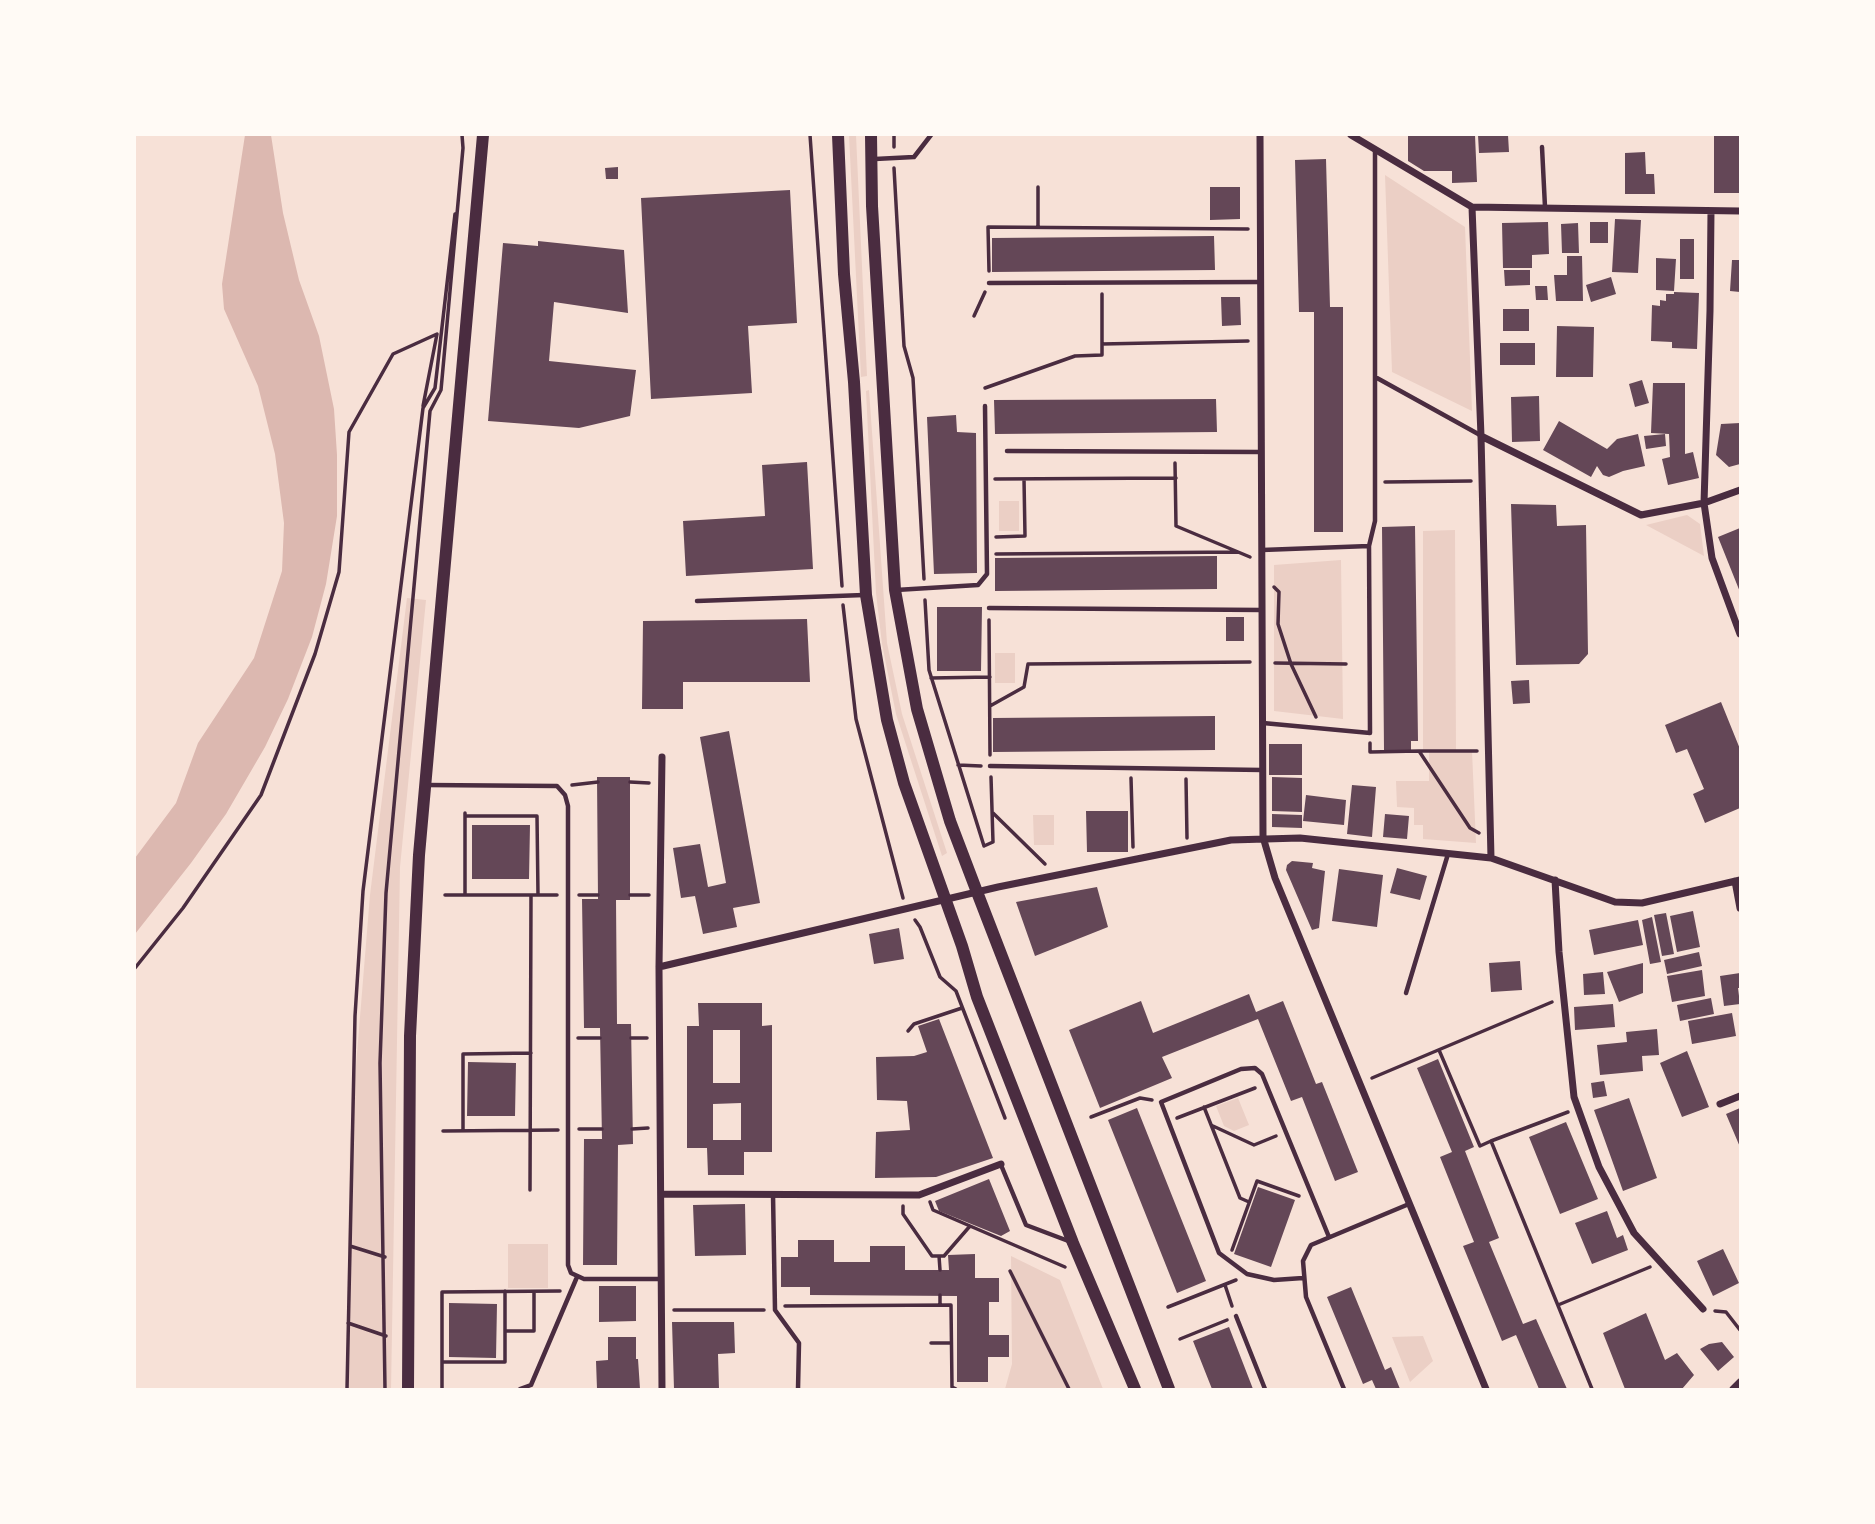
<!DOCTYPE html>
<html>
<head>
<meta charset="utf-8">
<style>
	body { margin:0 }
	#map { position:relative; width:1875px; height:1524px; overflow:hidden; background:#f7e1d7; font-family:"Fira Sans",sans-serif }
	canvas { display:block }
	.frame { position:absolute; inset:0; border:136px solid #fffaf5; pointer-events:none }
</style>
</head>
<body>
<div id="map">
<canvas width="1875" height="1524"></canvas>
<div class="frame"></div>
</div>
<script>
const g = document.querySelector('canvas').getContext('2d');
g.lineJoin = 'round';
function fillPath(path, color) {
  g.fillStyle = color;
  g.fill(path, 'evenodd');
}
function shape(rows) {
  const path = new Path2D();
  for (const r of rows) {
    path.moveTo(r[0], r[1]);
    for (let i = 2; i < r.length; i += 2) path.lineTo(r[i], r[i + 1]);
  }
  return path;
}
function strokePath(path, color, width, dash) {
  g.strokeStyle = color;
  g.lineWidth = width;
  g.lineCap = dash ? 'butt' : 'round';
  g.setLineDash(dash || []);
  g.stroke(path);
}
const green = shape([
	[849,135,856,135,867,376,861,377],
	[1385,175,1465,227,1472,411,1392,372],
	[869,390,887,643,902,714,947,853,942,856,896,714,882,644,876,593,866,391],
	[999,501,1019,501,1019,531,999,531],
	[1687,515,1700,524,1704,556,1646,525],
	[1455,530,1456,751,1472,751,1476,843,1423,839,1423,825,1414,825,1414,808,1397,807,1396,781,1429,781,1429,752,1423,751,1423,531],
	[1341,560,1343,719,1274,711,1274,565],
	[407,598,426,600,400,867,391,1389,346,1389,350,1139,370,895],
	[995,653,1015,653,1015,683,995,683],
	[1033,815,1054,815,1054,845,1034,845],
	[1238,1098,1249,1125,1234,1131,1224,1126,1216,1106],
	[508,1244,548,1244,548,1288,508,1288],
	[1011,1256,1060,1280,1103,1389,1005,1389,1012,1364],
	[1423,1336,1433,1361,1410,1382,1392,1337]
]);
const water = shape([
	[245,135,271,135,283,213,299,280,319,336,334,409,337,455,337,516,326,584,312,637,288,699,265,747,226,814,191,863,135,934,135,858,176,803,198,743,254,658,282,571,284,523,275,454,258,386,224,309,222,284]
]);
const building = shape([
	[1408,135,1475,135,1477,182,1452,183,1452,171,1424,171,1408,161],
	[1478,135,1508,135,1509,152,1479,153],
	[1714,135,1740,135,1740,193,1714,193],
	[1645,152,1646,174,1654,174,1655,194,1625,194,1625,153],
	[1326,159,1330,307,1343,307,1343,532,1314,532,1314,312,1299,312,1295,160],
	[618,167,618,179,606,179,605,168],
	[1210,187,1240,187,1240,219,1210,220],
	[790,190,797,323,748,326,752,393,651,399,641,198],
	[1615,219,1641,220,1638,273,1612,272],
	[1548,222,1549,254,1532,255,1532,268,1503,268,1502,223],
	[1590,222,1608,222,1608,243,1590,243],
	[1578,223,1579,253,1562,253,1561,224],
	[1214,236,1215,270,992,272,992,238],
	[1680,239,1694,239,1694,279,1680,279],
	[538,241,624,250,628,313,554,302,549,361,636,370,630,416,579,428,488,421,503,243,538,246],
	[1567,256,1582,256,1583,301,1556,301,1554,275,1567,275],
	[1656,258,1676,259,1674,291,1656,290],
	[1732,260,1740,260,1740,292,1730,291],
	[1504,270,1530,270,1530,285,1505,286],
	[1611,277,1616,294,1591,302,1586,285],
	[1535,286,1547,286,1548,300,1536,300],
	[1674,292,1699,293,1697,349,1672,348,1672,342,1651,341,1652,305,1660,306,1660,300,1666,301,1666,294,1674,294],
	[1221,297,1240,297,1241,325,1222,326],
	[1503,309,1529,309,1529,331,1503,331],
	[1557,326,1594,327,1593,377,1556,377],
	[1500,343,1535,343,1535,365,1500,365],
	[1642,380,1649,403,1635,407,1629,384],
	[1653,383,1685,383,1685,454,1693,452,1699,478,1668,485,1662,459,1670,457,1669,434,1651,433],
	[1539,396,1540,441,1512,442,1511,397],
	[1216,399,1217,432,995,434,994,400],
	[956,415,957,432,976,433,977,573,934,574,927,417],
	[1559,421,1607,449,1617,439,1638,434,1645,466,1623,471,1609,477,1603,475,1597,466,1591,477,1543,450],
	[1740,423,1740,464,1729,467,1716,455,1721,424],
	[1665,434,1666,446,1646,449,1644,436],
	[807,462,813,569,686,576,683,521,765,516,762,465],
	[1511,504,1556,505,1557,526,1586,525,1588,654,1579,664,1516,665],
	[1415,526,1418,741,1411,741,1411,750,1384,750,1382,527],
	[1740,528,1740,592,1718,537],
	[1217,556,1217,589,995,591,995,558],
	[937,607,982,607,981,671,937,671],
	[1226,617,1244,617,1244,641,1226,641],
	[807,619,810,682,683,682,683,709,642,709,643,621],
	[1529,680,1530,703,1513,704,1511,681],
	[1721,702,1740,749,1740,808,1705,823,1693,794,1704,789,1687,749,1676,753,1665,725],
	[1215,716,1215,750,993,752,993,718],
	[729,731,760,903,733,908,737,927,703,934,695,896,681,898,673,848,700,844,708,887,726,883,700,737],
	[1269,744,1302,744,1302,775,1269,775],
	[597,777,630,777,630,900,616,900,617,1024,631,1024,633,1144,618,1145,617,1265,583,1265,584,1139,602,1139,600,1028,584,1028,582,899,598,899],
	[1272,777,1302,778,1302,812,1272,811],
	[1352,785,1376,787,1372,837,1347,834],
	[1306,795,1346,800,1344,825,1303,821],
	[1086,811,1128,811,1128,852,1087,852],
	[1272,814,1302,815,1302,828,1272,827],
	[1385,814,1409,816,1407,839,1383,837],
	[472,825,530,825,529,879,472,879],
	[1292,861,1313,863,1312,868,1325,871,1319,928,1312,930,1286,870,1287,865],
	[1397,868,1427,876,1420,900,1390,893],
	[1339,869,1383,875,1377,927,1332,921],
	[1097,887,1108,927,1035,956,1016,902],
	[1693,911,1700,947,1677,952,1670,916],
	[1666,913,1674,954,1662,956,1654,915],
	[1652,917,1661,962,1650,964,1642,920],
	[1638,920,1643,945,1594,955,1589,930],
	[899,928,904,959,874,964,869,934],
	[1699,952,1702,966,1667,974,1664,960],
	[1520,961,1522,990,1491,992,1489,963],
	[1643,963,1643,993,1619,1002,1607,972],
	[1702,970,1705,996,1672,1002,1667,976],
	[1603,972,1605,994,1584,995,1583,974],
	[1740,973,1740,988,1738,988,1740,1004,1724,1006,1720,976],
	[1249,994,1256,1012,1283,1001,1316,1084,1322,1082,1358,1172,1335,1181,1302,1097,1291,1101,1258,1019,1162,1057,1172,1078,1100,1108,1069,1030,1141,1001,1153,1033],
	[1711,998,1714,1014,1680,1021,1677,1005],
	[698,1003,762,1003,762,1026,772,1025,772,1152,744,1152,744,1175,708,1175,707,1148,687,1148,687,1026,699,1026],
	[713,1030,740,1030,740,1083,713,1083],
	[741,1103,741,1140,713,1140,713,1104],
	[1613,1004,1615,1027,1575,1030,1574,1007],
	[1732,1013,1736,1036,1692,1044,1688,1021],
	[939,1019,993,1158,936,1177,875,1178,876,1132,910,1130,907,1101,877,1100,876,1057,914,1056,927,1052,918,1026],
	[1657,1029,1659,1055,1642,1056,1643,1071,1600,1075,1597,1045,1627,1042,1626,1032],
	[1687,1051,1709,1107,1682,1117,1660,1063],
	[1438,1059,1474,1147,1465,1151,1499,1238,1489,1242,1523,1324,1536,1319,1567,1389,1539,1389,1516,1335,1502,1341,1463,1246,1474,1242,1440,1157,1452,1152,1417,1068],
	[468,1062,516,1063,515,1116,467,1116],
	[1604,1081,1607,1096,1593,1098,1591,1083],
	[1629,1098,1657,1178,1623,1191,1594,1110],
	[1137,1108,1206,1281,1177,1293,1108,1120],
	[1740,1108,1740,1147,1726,1114],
	[1566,1122,1598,1199,1560,1214,1529,1137],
	[989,1179,1010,1231,1001,1236,939,1211,935,1201],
	[1258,1187,1295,1200,1271,1267,1234,1254],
	[745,1204,746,1255,695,1256,693,1205],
	[1607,1211,1617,1238,1623,1235,1628,1250,1592,1264,1575,1223],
	[798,1240,834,1240,834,1262,870,1262,870,1246,905,1246,905,1270,949,1270,948,1255,975,1254,975,1278,999,1278,999,1302,989,1302,989,1335,1009,1335,1009,1357,988,1357,988,1382,957,1382,957,1296,810,1295,810,1287,781,1287,781,1257,798,1257],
	[1723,1249,1739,1283,1713,1296,1697,1261],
	[599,1286,636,1286,636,1321,599,1322],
	[1351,1287,1385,1370,1391,1367,1400,1389,1376,1389,1372,1380,1363,1384,1327,1297],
	[449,1303,497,1304,496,1358,449,1357],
	[1646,1313,1665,1360,1677,1353,1694,1375,1682,1389,1625,1389,1603,1333],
	[672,1322,734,1322,735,1353,718,1354,719,1389,674,1389],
	[1229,1327,1253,1389,1212,1389,1193,1341],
	[608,1337,636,1337,636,1359,638,1359,640,1389,597,1389,596,1361,608,1360],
	[1722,1342,1734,1357,1718,1371,1700,1349,1709,1344]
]);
const path = shape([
	[810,135,842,586],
	[894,147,894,135],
	[894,168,904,346,913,378,924,579],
	[1038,187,1038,227],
	[989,271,988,227,1248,229],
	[1102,294,1102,344],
	[974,316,985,292],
	[985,388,1075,356,1102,355,1102,344,1248,341],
	[1175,463,1176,526,1250,557],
	[995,479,1176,478],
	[1385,482,1471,481],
	[996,537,1025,536,1024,479],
	[996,554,1238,552],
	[1274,587,1279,592,1278,624,1291,664,1316,717],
	[925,600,929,670,984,846,993,842,991,777],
	[843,605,856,719,903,898],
	[989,620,990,755],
	[1275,663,1346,664],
	[931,678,990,677],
	[990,706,1024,687,1028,664,1250,662],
	[1370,743,1370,752,1419,751,1470,828,1479,833],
	[1419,751,1477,751],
	[958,765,981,766],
	[1131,778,1133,847],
	[1186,779,1187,838],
	[630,782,649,783],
	[572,785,598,782],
	[465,813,465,895],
	[993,813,1045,864],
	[465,816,537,816,538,895],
	[445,895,557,895],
	[579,895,598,895],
	[630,895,649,895],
	[915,920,920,927,940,977,956,991,1005,1118],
	[135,968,183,908,261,795,315,654,339,572,349,432,393,354,437,334,423,406],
	[908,1031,914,1024,962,1008],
	[578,1038,600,1038],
	[631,1038,647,1038],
	[1439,1050,1480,1146,1491,1141,1592,1389],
	[1372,1078,1552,1002],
	[1204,1107,1240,1198,1249,1202],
	[1091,1117,1140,1098,1152,1100],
	[1177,1118,1255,1088],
	[1213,1126,1254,1145,1276,1136],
	[579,1129,602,1129],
	[632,1129,648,1128],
	[443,1131,558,1130],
	[463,1131,463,1054,531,1053],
	[1491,1141,1568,1112],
	[530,1190,531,895],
	[930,1202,933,1210,1065,1267],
	[903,1206,903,1214,932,1256,944,1256,970,1226],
	[350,1246,385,1257],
	[1232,1250,1257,1181,1299,1196],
	[939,1256,940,1270],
	[1010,1271,1069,1389],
	[1225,1285,1232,1306],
	[940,1295,940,1305],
	[1558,1305,1650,1267],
	[785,1306,951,1305,952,1387,956,1389],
	[1168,1307,1236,1280],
	[674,1310,764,1310],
	[1715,1311,1726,1312,1740,1330],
	[348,1323,386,1336],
	[505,1331,534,1331,534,1292],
	[1180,1339,1227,1320],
	[931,1343,950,1343],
	[442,1362,505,1362,505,1291],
	[347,1389,355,1016,363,891,423,408,435,388,455,214],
	[385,1389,380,1063,386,893,430,411,441,390,463,148,462,135],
	[442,1389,442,1292,560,1291]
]);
const service = shape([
	[1542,147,1545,207],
	[875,159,914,157,931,135],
	[989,283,1260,282],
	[1377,378,1480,435],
	[1007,451,1261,452],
	[1369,546,1375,521,1375,150],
	[1262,550,1369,546,1370,733,1263,723],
	[896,590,978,585,987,574,985,406],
	[697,601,864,595],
	[989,608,1262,610],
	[990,766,1262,770],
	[426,785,557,786,565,795,568,806,568,1265,571,1273,584,1279,661,1279],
	[1406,993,1448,854],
	[1001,1165,1026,1225,1071,1242],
	[773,1194,775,1310,799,1343,798,1389],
	[1303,1278,1274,1280,1247,1274,1219,1253,1161,1102,1241,1069,1255,1068,1262,1074,1329,1237],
	[1236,1316,1265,1389],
	[520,1389,531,1385,577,1277],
	[1344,1389,1306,1297,1303,1261,1311,1245,1409,1204]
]);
const minor = shape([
	[1260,135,1263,837,1275,878,1486,1389],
	[1351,135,1472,207,1740,211],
	[1472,207,1481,436,1491,858],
	[1711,211,1710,311,1704,503,1712,558,1740,634],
	[1481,436,1641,515,1704,503,1740,490],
	[1555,880,1559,952,1574,1097,1599,1167,1634,1233,1703,1309],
	[1735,881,1740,908],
	[659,967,998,887,1231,840,1300,838,1491,858,1615,902,1642,903,1740,880],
	[1720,1104,1740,1096],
	[661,1194,919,1195,1001,1164],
	[662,1389,659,967,662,757],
	[1733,1389,1740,1382]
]);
const tertiary = shape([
	[408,1389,410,1036,419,855,483,135]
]);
const secondary = shape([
	[838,135,844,274,854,382,866,595,887,720,904,783,962,946,977,997,1073,1243,1135,1389],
	[871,135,872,206,895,590,917,709,950,821,977,892,1169,1389]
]);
fillPath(green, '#ebcfc5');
fillPath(water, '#dcb8b0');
fillPath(building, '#644757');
strokePath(path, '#4a2c40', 3.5);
strokePath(service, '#4a2c40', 4.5);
strokePath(minor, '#4a2c40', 7);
strokePath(tertiary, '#4a2c40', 12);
strokePath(secondary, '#4a2c40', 12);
</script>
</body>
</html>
